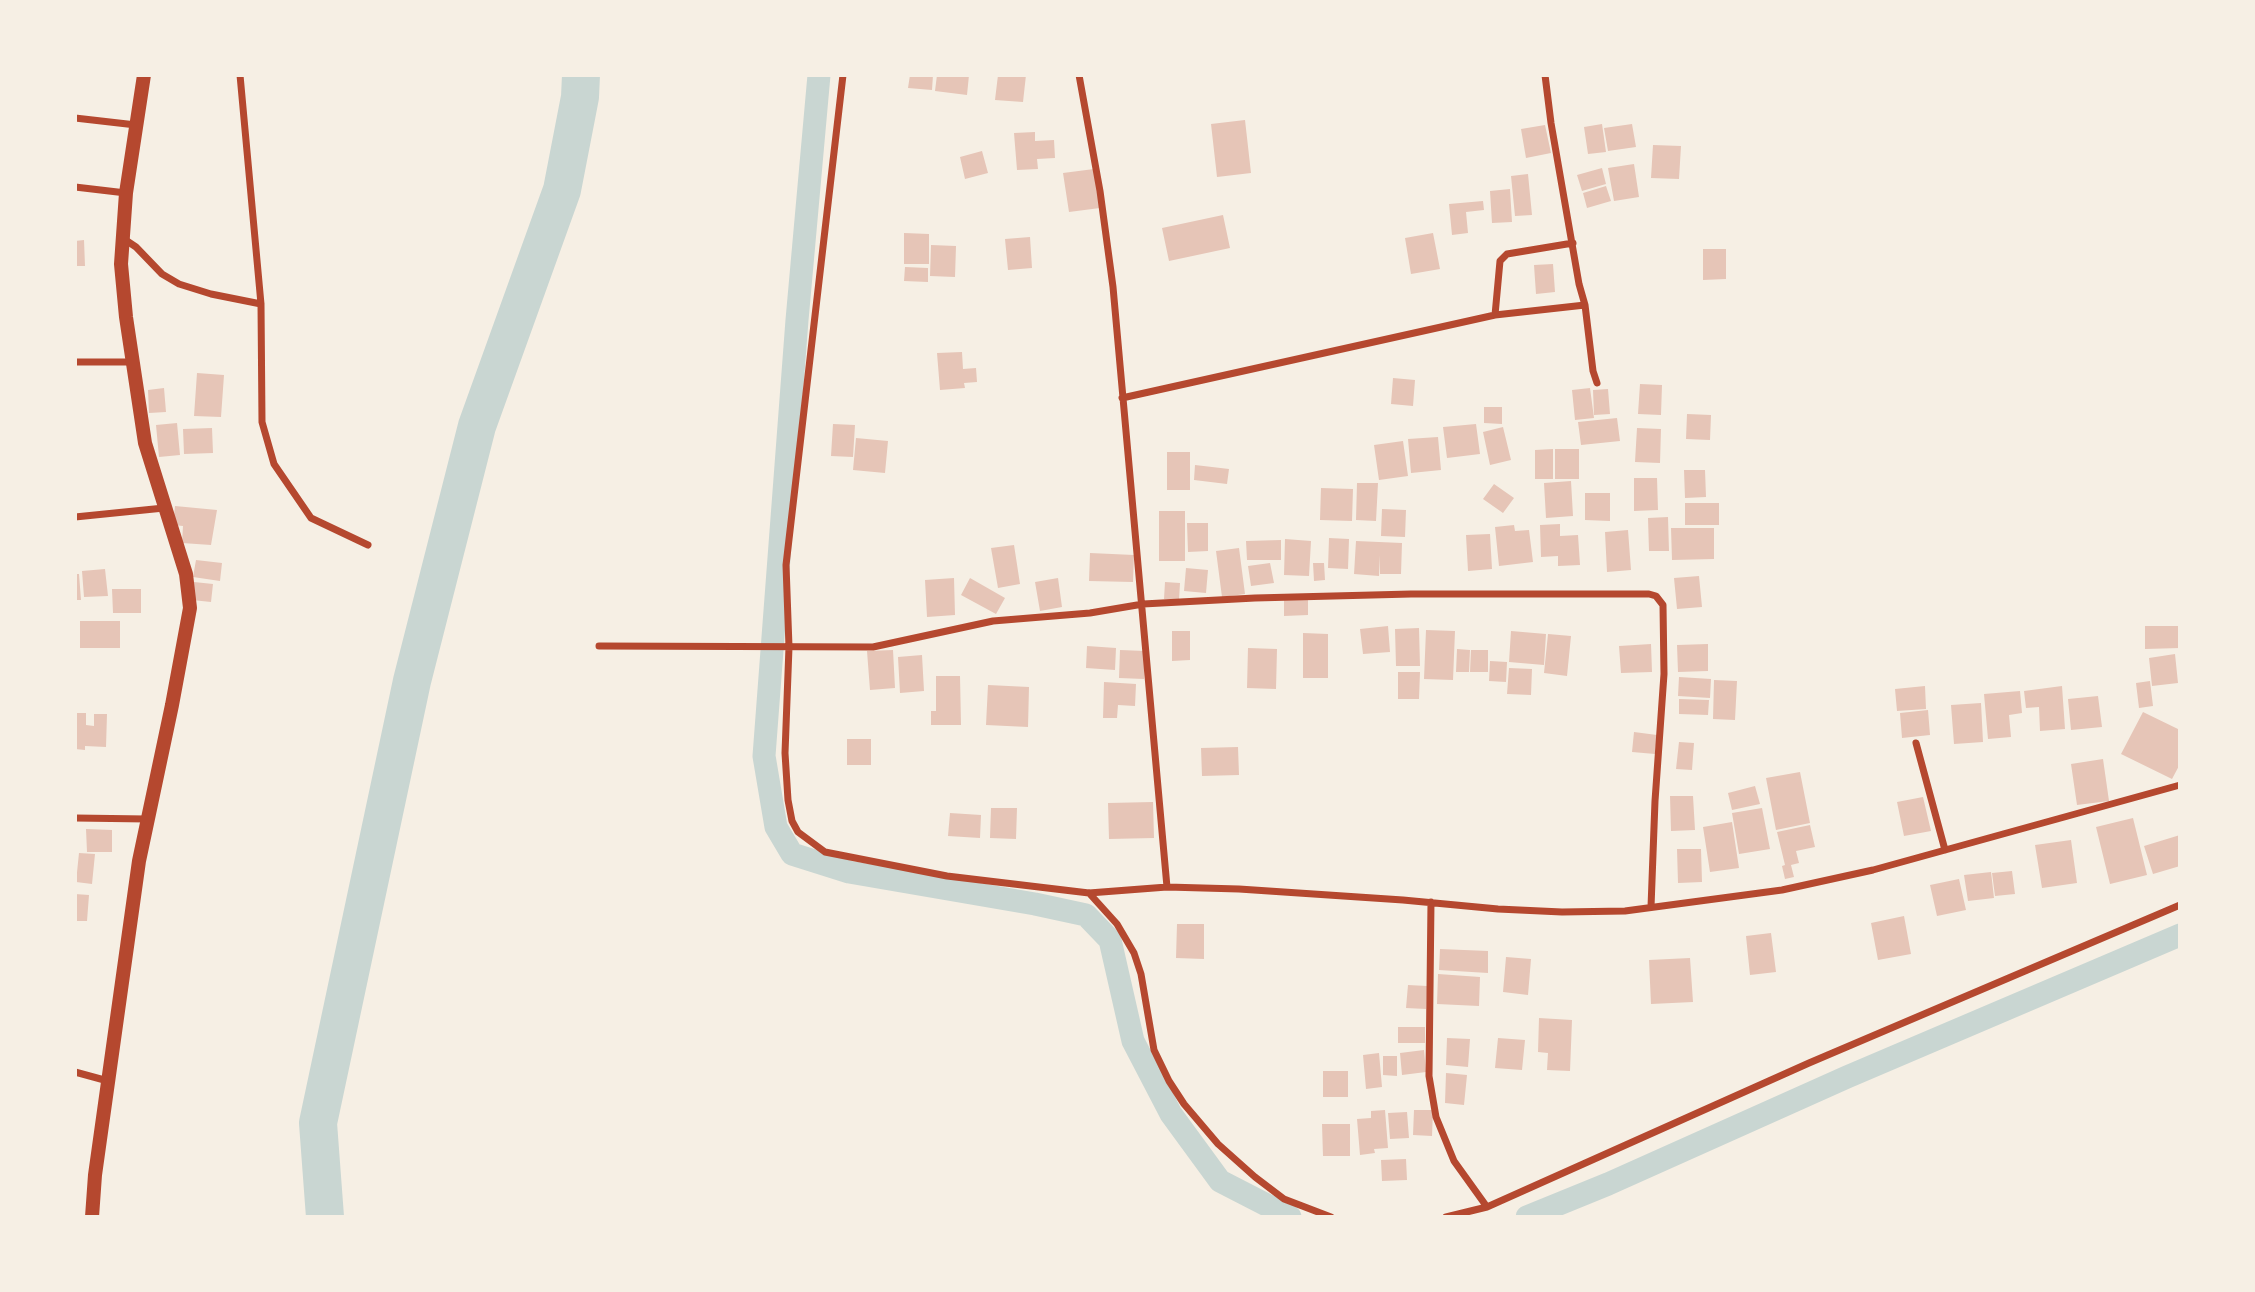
<!DOCTYPE html>
<html>
<head>
<meta charset="utf-8">
<style>
	body { margin:0 }
	#map { position:relative; width:2255px; height:1292px; overflow:hidden; background:#f6efe4; font-family:Quicksand,sans-serif }
	canvas { display:block }
	.frame { position:absolute; inset:0; border:77px solid #f6efe4; pointer-events:none }
</style>
</head>
<body>
<div id="map">
<canvas width="2255" height="1292"></canvas>
<div class="frame"></div>
</div>
<script>
const g = document.querySelector('canvas').getContext('2d');
g.lineJoin = 'round';
function shape(rows) {
  const path = new Path2D();
  for (const r of rows) {
    path.moveTo(r[0], r[1]);
    for (let i = 2; i < r.length; i += 2) path.lineTo(r[i], r[i + 1]);
  }
  return path;
}
function strokePath(path, color, width, dash) {
  g.strokeStyle = color;
  g.lineWidth = width;
  g.lineCap = dash ? 'butt' : 'round';
  g.setLineDash(dash || []);
  g.stroke(path);
}
function fillPath(path, color) {
  g.fillStyle = color;
  g.fill(path, 'evenodd');
}
const canal = shape([
	[819,75,797,320,764,756,776,827,792,854,849,872,1035,904,1086,915,1110,940,1133,1041,1171,1114,1220,1181,1290,1217],
	[1527,1217,1608,1184,1847,1077,2180,935]
]);
const river = shape([
	[325,1217,318,1123,412,681,477,426,562,190,580,97,581,75]
]);
const building = shape([
	[910,75,933,75,932,90,908,88],
	[937,75,969,75,967,95,935,91],
	[998,75,1026,75,1023,102,995,100],
	[1245,120,1251,173,1217,177,1211,124],
	[1602,124,1606,152,1588,154,1584,127],
	[1632,124,1636,147,1608,151,1604,128],
	[1545,125,1551,153,1526,158,1521,129],
	[1035,132,1035,141,1054,140,1055,158,1037,159,1038,169,1017,170,1014,133],
	[1653,145,1681,146,1679,179,1651,178],
	[982,151,988,173,965,179,960,157],
	[1634,164,1639,197,1614,201,1608,168],
	[1602,168,1606,184,1582,191,1577,175],
	[1094,169,1100,208,1069,212,1063,173],
	[1528,174,1532,215,1515,216,1511,176],
	[1606,186,1611,201,1587,208,1583,193],
	[1510,189,1512,222,1492,223,1490,191],
	[1483,201,1484,210,1466,212,1468,233,1452,235,1449,204],
	[1223,215,1230,248,1169,261,1162,228],
	[904,233,929,234,929,264,904,264],
	[1433,233,1440,269,1411,274,1405,238],
	[1030,237,1032,268,1008,270,1005,239],
	[84,240,85,266,75,266,75,241],
	[931,245,956,246,955,277,930,276],
	[1703,249,1726,249,1726,279,1703,280],
	[1553,264,1555,292,1536,294,1534,265],
	[905,267,928,268,928,282,904,281],
	[962,352,963,369,976,368,977,382,964,383,965,388,940,390,937,353],
	[197,373,224,375,221,417,194,416],
	[1393,378,1415,380,1413,406,1391,404],
	[1640,384,1662,385,1661,415,1638,414],
	[164,388,166,412,149,413,148,390],
	[1590,388,1594,418,1575,420,1572,390],
	[1608,389,1610,414,1594,415,1593,390],
	[1484,407,1502,407,1502,424,1484,423],
	[1687,414,1711,415,1710,440,1686,439],
	[1617,418,1620,441,1581,445,1578,422],
	[177,423,180,455,159,457,156,425],
	[833,424,855,425,853,457,831,456],
	[1476,424,1480,454,1447,458,1443,427],
	[1503,427,1511,460,1490,465,1483,432],
	[212,428,213,453,184,454,183,429],
	[1637,428,1661,429,1660,463,1635,462],
	[1438,437,1441,470,1411,473,1408,439],
	[856,438,888,441,885,473,853,470],
	[1403,441,1408,476,1379,480,1374,445],
	[1553,449,1553,479,1535,479,1535,450],
	[1555,449,1579,449,1579,479,1555,479],
	[1167,452,1190,452,1190,490,1167,490],
	[1195,465,1229,469,1227,484,1194,480],
	[1684,470,1705,470,1706,497,1685,498],
	[1634,478,1657,478,1658,510,1634,511],
	[1571,481,1573,516,1546,518,1544,483],
	[1357,483,1378,483,1376,521,1356,520],
	[1494,484,1514,498,1503,513,1483,499],
	[1321,488,1353,489,1352,521,1320,520],
	[1585,493,1610,493,1610,521,1585,520],
	[1685,503,1719,503,1719,525,1685,525],
	[175,506,217,510,211,545,182,543,183,526,173,525],
	[1382,509,1406,510,1405,537,1381,536],
	[1159,511,1185,511,1185,561,1159,561],
	[1668,517,1669,551,1649,551,1648,518],
	[1187,523,1208,523,1208,551,1188,552],
	[1560,524,1560,536,1578,535,1580,565,1558,566,1558,556,1541,557,1540,525],
	[1514,525,1515,531,1529,530,1533,562,1499,566,1495,527],
	[1671,528,1714,528,1714,559,1672,560],
	[1628,530,1631,570,1607,572,1605,532],
	[1490,534,1492,569,1468,571,1466,535],
	[1329,538,1349,539,1348,569,1328,568],
	[1285,539,1311,541,1309,576,1284,575],
	[1281,540,1281,560,1247,560,1246,541],
	[1356,541,1402,543,1401,574,1380,574,1380,555,1379,576,1354,574],
	[1014,545,1020,584,998,588,991,548],
	[1239,548,1245,594,1222,597,1216,551],
	[1090,553,1134,555,1133,582,1089,581],
	[196,560,222,563,220,581,193,577],
	[1270,563,1274,583,1251,586,1248,566],
	[1313,563,1324,563,1325,580,1314,581],
	[1186,568,1208,570,1206,593,1184,591],
	[105,569,108,596,84,597,82,571],
	[75,574,79,574,81,600,75,600],
	[1699,576,1702,607,1677,609,1674,578],
	[954,578,955,615,927,617,925,580],
	[970,578,1005,598,996,614,961,595],
	[1058,578,1062,607,1040,611,1035,582],
	[194,582,213,584,211,602,192,600],
	[1165,582,1180,583,1179,600,1164,599],
	[112,589,141,589,141,613,113,613],
	[1284,600,1308,600,1308,615,1284,616],
	[80,621,120,621,120,648,80,648],
	[1388,626,1390,652,1363,654,1360,629],
	[2145,626,2180,626,2180,648,2145,649],
	[1419,628,1420,666,1396,666,1395,629],
	[1426,630,1455,631,1453,680,1424,679],
	[1172,631,1190,631,1190,660,1172,661],
	[1511,631,1546,634,1544,665,1509,662],
	[1303,633,1328,634,1328,678,1303,678],
	[1548,634,1571,636,1567,676,1544,673],
	[1651,644,1652,672,1621,673,1619,646],
	[1708,644,1708,671,1678,672,1677,645],
	[1087,646,1116,648,1115,670,1086,668],
	[1248,648,1277,649,1276,689,1247,688],
	[1457,649,1470,650,1469,672,1456,672],
	[893,650,895,688,870,690,867,651],
	[1120,650,1145,651,1144,679,1119,678],
	[1471,650,1488,650,1488,672,1470,672],
	[2175,654,2178,683,2152,686,2149,658],
	[922,655,924,691,900,693,898,657],
	[1490,661,1507,662,1506,682,1489,681],
	[1509,668,1532,669,1531,695,1507,694],
	[1398,672,1420,672,1419,699,1398,699],
	[936,676,960,676,961,725,931,725,931,711,936,711],
	[1679,677,1711,679,1710,698,1678,696],
	[1714,680,1737,681,1735,720,1713,719],
	[2150,681,2153,706,2139,708,2136,683],
	[1104,682,1136,684,1135,706,1118,705,1117,718,1103,718],
	[988,685,1029,687,1028,727,986,725],
	[1925,686,1926,709,1897,711,1895,689],
	[2062,686,2065,729,2040,731,2039,707,2026,708,2024,691],
	[2020,691,2022,713,2009,715,2011,737,1988,739,1984,694],
	[2098,696,2102,727,2071,730,2068,699],
	[1679,699,1709,700,1708,715,1679,714],
	[1981,703,1983,742,1954,744,1951,705],
	[1928,710,1930,735,1902,738,1900,713],
	[2143,712,2180,730,2180,764,2172,779,2121,754],
	[75,713,86,713,86,725,94,726,94,714,107,714,106,747,85,746,85,750,75,749],
	[1634,732,1657,735,1655,754,1632,752],
	[847,739,871,739,871,765,847,765],
	[1679,742,1694,743,1692,770,1676,769],
	[1238,747,1239,775,1202,776,1201,748],
	[2103,759,2109,801,2077,805,2071,764],
	[1800,772,1810,823,1776,830,1766,778],
	[1755,786,1760,804,1732,810,1728,793],
	[1670,796,1693,796,1695,830,1671,831],
	[1923,797,1931,831,1904,836,1897,802],
	[1153,802,1154,838,1109,839,1108,803],
	[991,808,1017,808,1016,839,990,838],
	[1762,808,1770,849,1739,854,1732,813],
	[950,813,981,815,980,838,948,836],
	[2133,818,2147,875,2110,884,2096,827],
	[1732,822,1739,868,1710,872,1703,827],
	[1810,825,1815,847,1796,851,1799,863,1791,865,1794,877,1785,879,1782,866,1785,865,1777,832],
	[86,829,112,830,112,852,87,852],
	[2180,835,2180,866,2153,874,2144,846],
	[2071,840,2077,883,2042,888,2035,845],
	[1677,849,1701,849,1702,882,1678,883],
	[79,853,95,854,92,884,76,882],
	[2012,871,2015,894,1995,896,1992,873],
	[1991,872,1994,898,1968,901,1964,875],
	[1959,879,1966,910,1937,916,1930,885],
	[75,894,89,895,87,921,75,921],
	[1904,916,1911,954,1878,960,1871,923],
	[1177,924,1204,924,1204,959,1176,958],
	[1771,933,1776,972,1750,975,1746,936],
	[1440,949,1488,951,1488,973,1439,970],
	[1506,957,1531,959,1528,995,1503,992],
	[1690,958,1693,1002,1651,1004,1649,960],
	[1438,974,1480,977,1479,1006,1437,1004],
	[1408,985,1427,986,1426,1009,1406,1008],
	[1539,1018,1572,1020,1570,1071,1547,1070,1548,1053,1538,1052],
	[1398,1027,1425,1027,1425,1043,1398,1043],
	[1447,1038,1470,1039,1468,1067,1446,1065],
	[1498,1038,1525,1040,1522,1070,1495,1068],
	[1424,1050,1426,1072,1402,1075,1400,1053],
	[1379,1053,1382,1087,1366,1089,1363,1055],
	[1383,1056,1397,1056,1397,1076,1383,1075],
	[1323,1071,1348,1071,1348,1097,1323,1097],
	[1446,1073,1467,1075,1464,1105,1445,1103],
	[1385,1110,1388,1148,1374,1149,1375,1153,1360,1155,1357,1119,1371,1118,1371,1111],
	[1414,1110,1433,1110,1432,1136,1413,1135],
	[1407,1112,1409,1138,1390,1139,1388,1113],
	[1322,1124,1350,1124,1350,1156,1323,1156],
	[1406,1159,1407,1180,1382,1181,1381,1160]
]);
const minor = shape([
	[240,75,261,304,262,422,274,464,311,518,368,545],
	[843,75,786,565,789,647,785,753,788,800,792,821,798,832,825,852,947,876,1089,893,1167,887,1239,889,1403,900,1498,909,1562,912,1625,911,1782,890,1873,870,2180,785],
	[1079,75,1100,191,1113,287,1167,887],
	[1545,75,1551,123,1579,284,1585,305,1593,371,1597,383],
	[75,118,136,125],
	[75,187,126,193],
	[124,239,136,247,162,274,179,284,211,294,261,304],
	[1495,315,1500,261,1507,254,1573,243],
	[75,362,132,362],
	[1122,398,1495,315,1585,305],
	[75,517,164,508],
	[599,646,873,647,993,621,1090,613,1143,604,1255,598,1411,594,1649,594,1656,596,1663,605,1664,674,1655,801,1651,907],
	[1916,743,1945,850],
	[75,818,147,819],
	[1089,893,1117,924,1134,953,1141,974,1154,1050,1169,1081,1184,1104,1218,1144,1255,1177,1284,1199,1331,1217],
	[1431,902,1429,1076,1436,1117,1454,1161,1487,1207],
	[75,1072,108,1081],
	[1446,1217,1487,1207,1809,1063,2180,905]
]);
const secondary = shape([
	[92,1217,95,1175,139,861,172,705,190,608,186,574,145,443,126,317,121,264,126,193,144,75]
]);
strokePath(canal, '#c9d6d2', 23);
strokePath(river, '#c9d6d2', 38);
fillPath(building, '#e6c5b7');
strokePath(minor, '#b5482f', 7);
strokePath(secondary, '#b5482f', 14);
</script>
</body>
</html>
